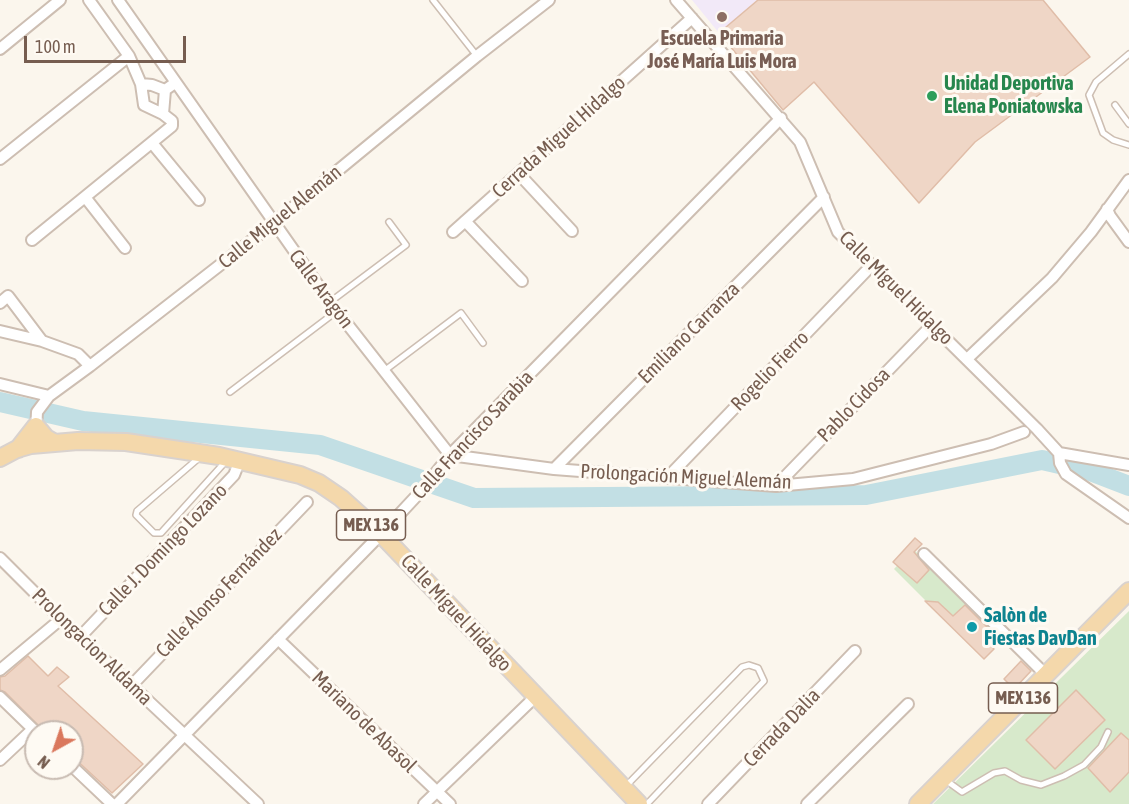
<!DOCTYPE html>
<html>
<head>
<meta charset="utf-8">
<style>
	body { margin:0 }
	#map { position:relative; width:1129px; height:804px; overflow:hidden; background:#fbf6ed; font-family:"Asap Condensed",sans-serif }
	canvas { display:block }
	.north { position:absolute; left:24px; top:720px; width:60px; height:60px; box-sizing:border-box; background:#fefaf3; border:2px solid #c8bbb2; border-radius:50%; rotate:220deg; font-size:16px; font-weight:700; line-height:24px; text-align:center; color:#765d50 }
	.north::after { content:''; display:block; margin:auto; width:21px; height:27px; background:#da785d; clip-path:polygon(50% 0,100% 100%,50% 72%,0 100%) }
	.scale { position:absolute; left:24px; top:36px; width:162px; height:27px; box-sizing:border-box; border:3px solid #765d50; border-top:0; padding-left:8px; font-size:18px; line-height:21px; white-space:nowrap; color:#765d50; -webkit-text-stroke:4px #fefaf3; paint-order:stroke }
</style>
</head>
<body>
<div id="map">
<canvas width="1129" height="804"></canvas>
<div class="north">N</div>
<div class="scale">100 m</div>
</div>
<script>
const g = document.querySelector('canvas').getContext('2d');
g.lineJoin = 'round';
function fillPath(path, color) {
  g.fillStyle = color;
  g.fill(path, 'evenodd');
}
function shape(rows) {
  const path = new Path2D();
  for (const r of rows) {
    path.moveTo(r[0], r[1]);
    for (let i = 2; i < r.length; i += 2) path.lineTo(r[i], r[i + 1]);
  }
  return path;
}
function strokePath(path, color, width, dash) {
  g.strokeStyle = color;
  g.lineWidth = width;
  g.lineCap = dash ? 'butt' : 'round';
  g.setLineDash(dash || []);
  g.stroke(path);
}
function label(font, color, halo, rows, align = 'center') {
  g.font = font + ' "Asap Condensed",sans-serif';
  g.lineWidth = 6;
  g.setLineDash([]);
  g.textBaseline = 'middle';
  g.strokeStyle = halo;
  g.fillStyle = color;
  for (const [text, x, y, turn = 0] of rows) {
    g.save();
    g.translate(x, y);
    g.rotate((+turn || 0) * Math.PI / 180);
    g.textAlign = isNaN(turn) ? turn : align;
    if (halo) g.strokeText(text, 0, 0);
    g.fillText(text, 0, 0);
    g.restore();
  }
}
const education = shape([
	[692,0,757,0,719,33]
]);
const green = shape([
	[913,549,968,602,953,616,938,602,932,601,929,604,894,569],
	[1129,611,1129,804,933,804]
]);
const river = shape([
	[0,402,83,421,320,445,474,498,866,495,1042,460,1090,471,1129,486]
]);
const building = shape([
	[758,0,1043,0,1090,57,975,142,919,203,814,82,783,110,719,33,758,0],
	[915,538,922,544,914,552,929,570,917,583,893,562,915,538],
	[925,601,938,602,953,616,965,605,993,633,986,641,994,649,984,659,925,601],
	[28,656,48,676,57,667,69,677,58,686,143,764,112,793,72,756,72,732,45,732,5,692,0,690,0,677,5,676,28,656],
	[1021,661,1031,671,1014,689,1004,679,1021,661],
	[1076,690,1105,720,1055,769,1026,740,1076,690],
	[1121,733,1129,740,1129,772,1110,792,1088,768,1121,733]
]);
const lane = shape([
	[433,0,477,56],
	[1129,54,1096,82,1089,95,1103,133,1113,140,1129,145],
	[1115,105,1129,124],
	[330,302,406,245,389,222],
	[384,371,461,313,483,343],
	[230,392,337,311],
	[200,457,137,511,136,515,154,533,161,533,226,461],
	[944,779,962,792,994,773,1005,771,1021,780,1041,785,1064,776,1084,765,1101,747,1108,732],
	[625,787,742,667,749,665,758,668,764,681,647,804]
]);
const street = shape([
	[118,0,330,302,450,455,554,469,776,486,853,479,991,444,1024,432],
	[676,0,800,142,838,232,1037,429,1059,453,1060,463,1066,474,1129,518],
	[0,49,60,0],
	[141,84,152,85,165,90],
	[163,114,165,90,175,83],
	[152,143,199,200],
	[0,159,129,56],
	[519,174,572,231],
	[85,197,125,248],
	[1107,209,1110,216,1129,242],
	[465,221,522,281],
	[453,232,692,18],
	[32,240,172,126,172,121,163,114,144,105,141,84,129,56,89,0],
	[0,303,8,296,42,341],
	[0,331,42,341,78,354,90,366],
	[967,359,1052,278,1091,232,1129,180],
	[0,384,49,396],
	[36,431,37,412,49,396,90,366,274,223,477,56,549,0],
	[1059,453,1129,465],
	[554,469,824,197],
	[669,476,871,266],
	[776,486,932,325],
	[924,554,1046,675],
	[0,558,61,619,258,804],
	[81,636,234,475,240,460],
	[278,639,450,804],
	[0,670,61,619],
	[132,685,307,502],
	[0,697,36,732],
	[0,760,33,729],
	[72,766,112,804],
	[117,804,381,534,422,490,450,455,781,118],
	[424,804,535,697],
	[708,804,855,651],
	[807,804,908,704]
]);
const primary = shape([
	[18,449,36,426,46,438,55,443],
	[0,458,17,449,31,445,78,441,126,442,219,456,300,475,319,483,341,498,381,534,639,804],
	[918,804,1129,591]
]);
const markers = [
	[722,17,6,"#8d6e63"],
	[932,96,6,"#2e9e5b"],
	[972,627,6,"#0f9aa8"]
];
const shields = [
	[371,525,69],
	[1023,698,69]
];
const shieldNames = [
	["MEX 136",371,525],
	["MEX 136",1023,698]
];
const educationNames = [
	["Escuela Primaria",722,39],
	["José María Luis Mora",722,62]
];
const leisureNames = [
	["Unidad Deportiva",944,84],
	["Elena Poniatowska",944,107]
];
const streetNames = [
	["Cerrada Miguel Hidalgo",559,137,-42],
	["Calle Miguel Alemán",280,217,-39],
	["Calle Míguel Hidalgo",896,288,45],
	["Calle Aragón",321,289,53],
	["Emiliano Carranza",689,333,-45],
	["Rogelio Fierro",770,371,-46],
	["Pablo Cidosa",854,405,-46],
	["Calle Francisco Sarabia",473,435,-47],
	["Prolongación Miguel Alemán",686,477,3],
	["Calle J. Domingo Lozano",163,550,-46],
	["Calle Alonso Fernández",219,593,-46],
	["Calle Míguel Hidalgo",456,613,47],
	["Prolongacion Aldama",92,647,44],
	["Mariano de Abasol",364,722,44],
	["Cerrada Dalia",782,728,-46]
];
const cultureNames = [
	["Salòn de",984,616],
	["Fiestas DavDan",984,639]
];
fillPath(education, '#f2e9f8');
fillPath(green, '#d7e9cb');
strokePath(river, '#c2dfe4', 20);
fillPath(building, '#efd6c6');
strokePath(building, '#e0bda8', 1.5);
strokePath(lane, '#cdbeb2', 8);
strokePath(street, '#cdbeb2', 14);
strokePath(primary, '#d9d2ce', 20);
strokePath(lane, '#fff', 5);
strokePath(street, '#fff', 10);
strokePath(primary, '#f4d8ab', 16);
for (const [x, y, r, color] of markers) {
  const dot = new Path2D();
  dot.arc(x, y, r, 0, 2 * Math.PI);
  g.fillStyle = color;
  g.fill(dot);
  strokePath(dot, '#fefaf3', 2);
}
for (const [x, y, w] of shields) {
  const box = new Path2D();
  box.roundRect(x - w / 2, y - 15, w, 30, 4.5);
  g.fillStyle = '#fefaf3';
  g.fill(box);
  strokePath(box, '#765d50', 1.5);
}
label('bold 18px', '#765d50', null, shieldNames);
label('bold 20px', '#785e54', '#fefaf3', educationNames);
label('bold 20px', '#27864d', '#fefaf3', leisureNames, 'left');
label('20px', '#765d50', '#fefaf3', streetNames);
label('bold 20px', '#0d838f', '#fefaf3', cultureNames, 'left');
</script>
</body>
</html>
